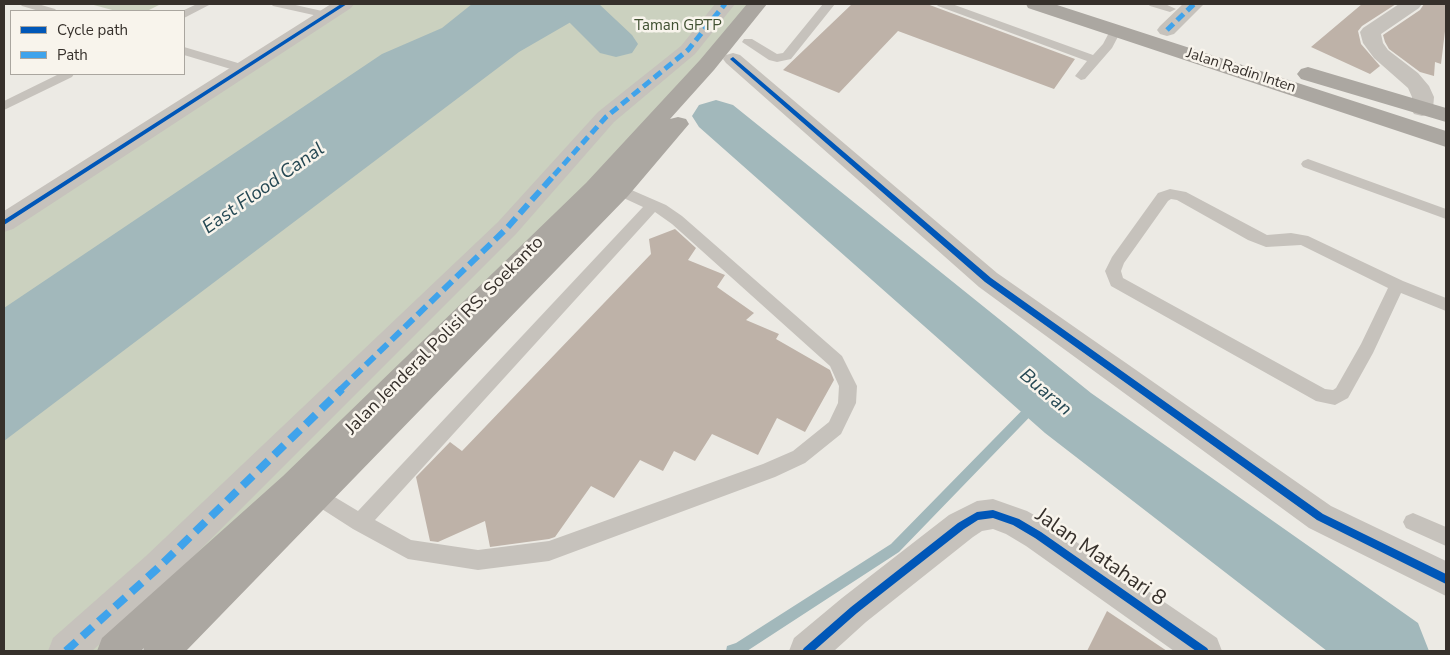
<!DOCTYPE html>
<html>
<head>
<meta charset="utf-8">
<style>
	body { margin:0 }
	#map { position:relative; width:1450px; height:655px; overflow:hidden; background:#eceae4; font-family:"Nunito Sans",sans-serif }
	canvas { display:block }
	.frame { position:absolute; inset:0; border:5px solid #36302b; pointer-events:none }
	.legend { position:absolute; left:10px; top:10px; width:175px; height:65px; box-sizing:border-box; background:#f8f4ec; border:1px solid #aaa69f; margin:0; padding:6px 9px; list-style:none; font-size:15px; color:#36302b }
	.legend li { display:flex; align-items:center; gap:10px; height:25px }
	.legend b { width:25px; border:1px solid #aaa69f }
</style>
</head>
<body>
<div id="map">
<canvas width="1450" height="655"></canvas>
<div class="frame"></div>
<ul class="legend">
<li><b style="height:6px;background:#0057b8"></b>Cycle path</li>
<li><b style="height:6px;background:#3fa3eb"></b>Path</li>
</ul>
</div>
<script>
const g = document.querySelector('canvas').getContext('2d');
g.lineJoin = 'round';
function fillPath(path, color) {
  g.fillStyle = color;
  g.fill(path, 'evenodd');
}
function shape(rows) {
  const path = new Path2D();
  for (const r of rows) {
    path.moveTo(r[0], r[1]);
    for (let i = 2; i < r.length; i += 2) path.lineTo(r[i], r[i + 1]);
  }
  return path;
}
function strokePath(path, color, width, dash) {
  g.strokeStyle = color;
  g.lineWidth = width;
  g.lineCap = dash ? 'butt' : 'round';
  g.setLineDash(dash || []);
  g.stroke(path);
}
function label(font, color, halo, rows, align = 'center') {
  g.font = font + ' "Nunito Sans",sans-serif';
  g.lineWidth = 5;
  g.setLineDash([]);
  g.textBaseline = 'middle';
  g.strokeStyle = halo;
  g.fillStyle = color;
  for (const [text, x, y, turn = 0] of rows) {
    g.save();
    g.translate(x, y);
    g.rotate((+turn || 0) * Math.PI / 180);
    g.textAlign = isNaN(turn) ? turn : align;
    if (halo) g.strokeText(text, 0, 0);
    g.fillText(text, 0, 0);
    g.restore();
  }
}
const green = shape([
	[90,4,161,4,147,11,116,11],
	[344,4,757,4,707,65,294,486,115,651,4,651,4,223]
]);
const water = shape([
	[472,4,594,4,583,15,519,52,4,441,4,308,382,54,442,28]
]);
const stream = shape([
	[1045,389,1049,391,1050,394,1049,397,899,552,747,651,726,651,727,646,736,643,891,544,1041,391,1045,389]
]);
const river = shape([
	[557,4,599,4,632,35,638,44,632,53,616,57,600,53,570,23,557,4],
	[716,100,733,105,1091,393,1418,623,1429,651,1327,651,1045,433,699,127,692,116,699,105,716,100]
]);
const building = shape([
	[852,4,927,4,1075,59,1054,89,898,31,839,93,783,70],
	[1362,4,1396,4,1362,26,1358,31,1361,44,1380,66,1370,74,1311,47],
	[1424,4,1446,4,1446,23,1441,64,1435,62,1434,76,1420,72,1389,49,1385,42,1383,35,1420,10],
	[675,229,696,248,688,260,725,275,717,287,754,313,746,320,779,334,776,339,830,370,834,380,805,432,777,418,758,455,712,434,695,461,674,451,663,471,640,460,614,498,591,486,555,537,549,539,490,547,485,521,438,542,430,541,416,477,450,442,462,451,651,254,649,239],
	[1107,611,1167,651,1087,651]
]);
const lane = shape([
	[20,4,38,4,55,9,57,11,39,11,22,6,20,4],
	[197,4,211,4,184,18,182,11,197,4],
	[271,4,291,4,331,13,333,15,327,18,273,6,271,4],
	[823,4,835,4,791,59,777,62,769,60,742,42,744,39,752,39,777,54,783,53,823,4],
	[936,4,952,4,1093,55,1103,44,1112,27,1120,27,1122,29,1112,48,1085,79,1081,80,1075,76,1087,61,938,6,936,4],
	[1148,4,1165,4,1176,9,1170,12,1150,6,1148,4],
	[184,47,248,66,250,69,244,73,184,55,184,47],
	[59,74,74,74,72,77,4,110,4,101,59,74],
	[1308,159,1446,209,1446,219,1303,167,1301,164,1303,161,1308,159],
	[620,185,666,205,682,216,842,356,857,386,856,403,841,434,805,463,775,477,549,561,478,570,408,559,353,529,311,502,309,496,311,490,318,487,358,511,643,207,615,194,613,190,615,186,620,185],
	[655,212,672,224,830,366,839,386,838,403,829,422,793,451,763,464,549,541,478,550,411,540,375,520,655,212],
	[1170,189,1186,192,1267,235,1291,233,1308,236,1403,281,1446,298,1446,311,1401,293,1373,353,1348,398,1335,405,1316,401,1111,286,1105,271,1112,257,1158,193,1170,189],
	[1171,199,1177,200,1248,240,1266,247,1301,245,1388,288,1361,344,1336,388,1333,390,1325,389,1123,278,1121,271,1124,263,1168,201,1171,199],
	[1413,513,1446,527,1446,546,1406,528,1403,522,1406,516,1413,513]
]);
const street = shape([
	[331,4,354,4,351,8,13,229,4,232,4,211,331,4],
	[715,4,735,4,695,54,614,122,516,234,170,580,92,651,48,651,53,638,146,556,498,222,598,112,681,46,715,4],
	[1183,4,1204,4,1174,34,1167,36,1160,34,1157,30,1160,26,1183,4],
	[1399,4,1422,4,1419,8,1381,34,1383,43,1388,50,1418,73,1429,86,1434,97,1433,109,1430,114,1422,116,1414,114,1411,109,1412,97,1408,88,1374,58,1363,43,1360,32,1363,28,1399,4],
	[733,53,740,55,997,273,1331,506,1446,561,1446,596,1309,528,979,287,726,63,723,59,726,55,733,53],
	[993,499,1027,511,1050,524,1217,638,1222,651,1174,651,1026,546,1006,534,993,529,982,531,973,537,866,622,834,651,789,651,794,638,842,598,949,515,977,501,993,499]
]);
const primary = shape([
	[747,4,767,4,714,70,670,119,678,117,686,119,689,124,628,196,186,651,143,651,144,648,141,651,97,651,102,638,283,476,586,183,700,60,747,4],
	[1026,4,1054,4,1446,131,1446,147,1028,8,1026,4],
	[1308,67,1446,108,1446,122,1301,79,1297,74,1301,69,1308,67]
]);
const quietFar2 = shape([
	[1167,30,1194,4],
	[554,175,606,117,688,50,725,4]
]);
const quietFar1 = shape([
	[340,390,507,228,555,174]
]);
const quiet = shape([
	[66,651,158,568,342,389]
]);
const cycleway = shape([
	[341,4,347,4,4,225,4,220,341,4],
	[733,57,991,278,1323,514,1446,574,1446,584,1317,520,985,282,731,60,730,59,733,57],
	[993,510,1019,519,1041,532,1207,648,1209,651,1196,651,1035,538,1013,525,993,518,978,520,964,529,857,613,814,651,802,651,804,648,851,607,958,523,977,512,993,510]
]);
const farParknames = [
	["Taman GPTP",678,26]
];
const farStreetnames = [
	["Jalan Radin Inten",1241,71,18]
];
const streetNames = [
	["Jalan Jenderal Polisi RS. Soekanto",445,336,-45]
];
const waterNames = [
	["East Flood Canal",264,189,-35],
	["Buaran",1045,393,40]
];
const nearStreetnames = [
	["Jalan Matahari 8",1100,558,35]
];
fillPath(green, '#cbd1bf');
fillPath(water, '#a2b8bb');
fillPath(stream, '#a2b8bb');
fillPath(river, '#a2b8bb');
fillPath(building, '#beb2a8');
fillPath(lane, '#c6c2bc');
fillPath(street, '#c6c2bc');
fillPath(primary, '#aba7a1');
strokePath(quietFar2, '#3fa3eb', 5, [9, 5]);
strokePath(quietFar1, '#3fa3eb', 6, [12, 6]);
strokePath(quiet, '#3fa3eb', 8, [14, 8]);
fillPath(cycleway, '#0057b8');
label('15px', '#415132', '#f8f4ec', farParknames);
label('15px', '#36302b', '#f8f4ec', farStreetnames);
label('18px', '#36302b', '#f8f4ec', streetNames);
label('italic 19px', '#254853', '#f8f4ec', waterNames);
label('21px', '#36302b', '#f8f4ec', nearStreetnames);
</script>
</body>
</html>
